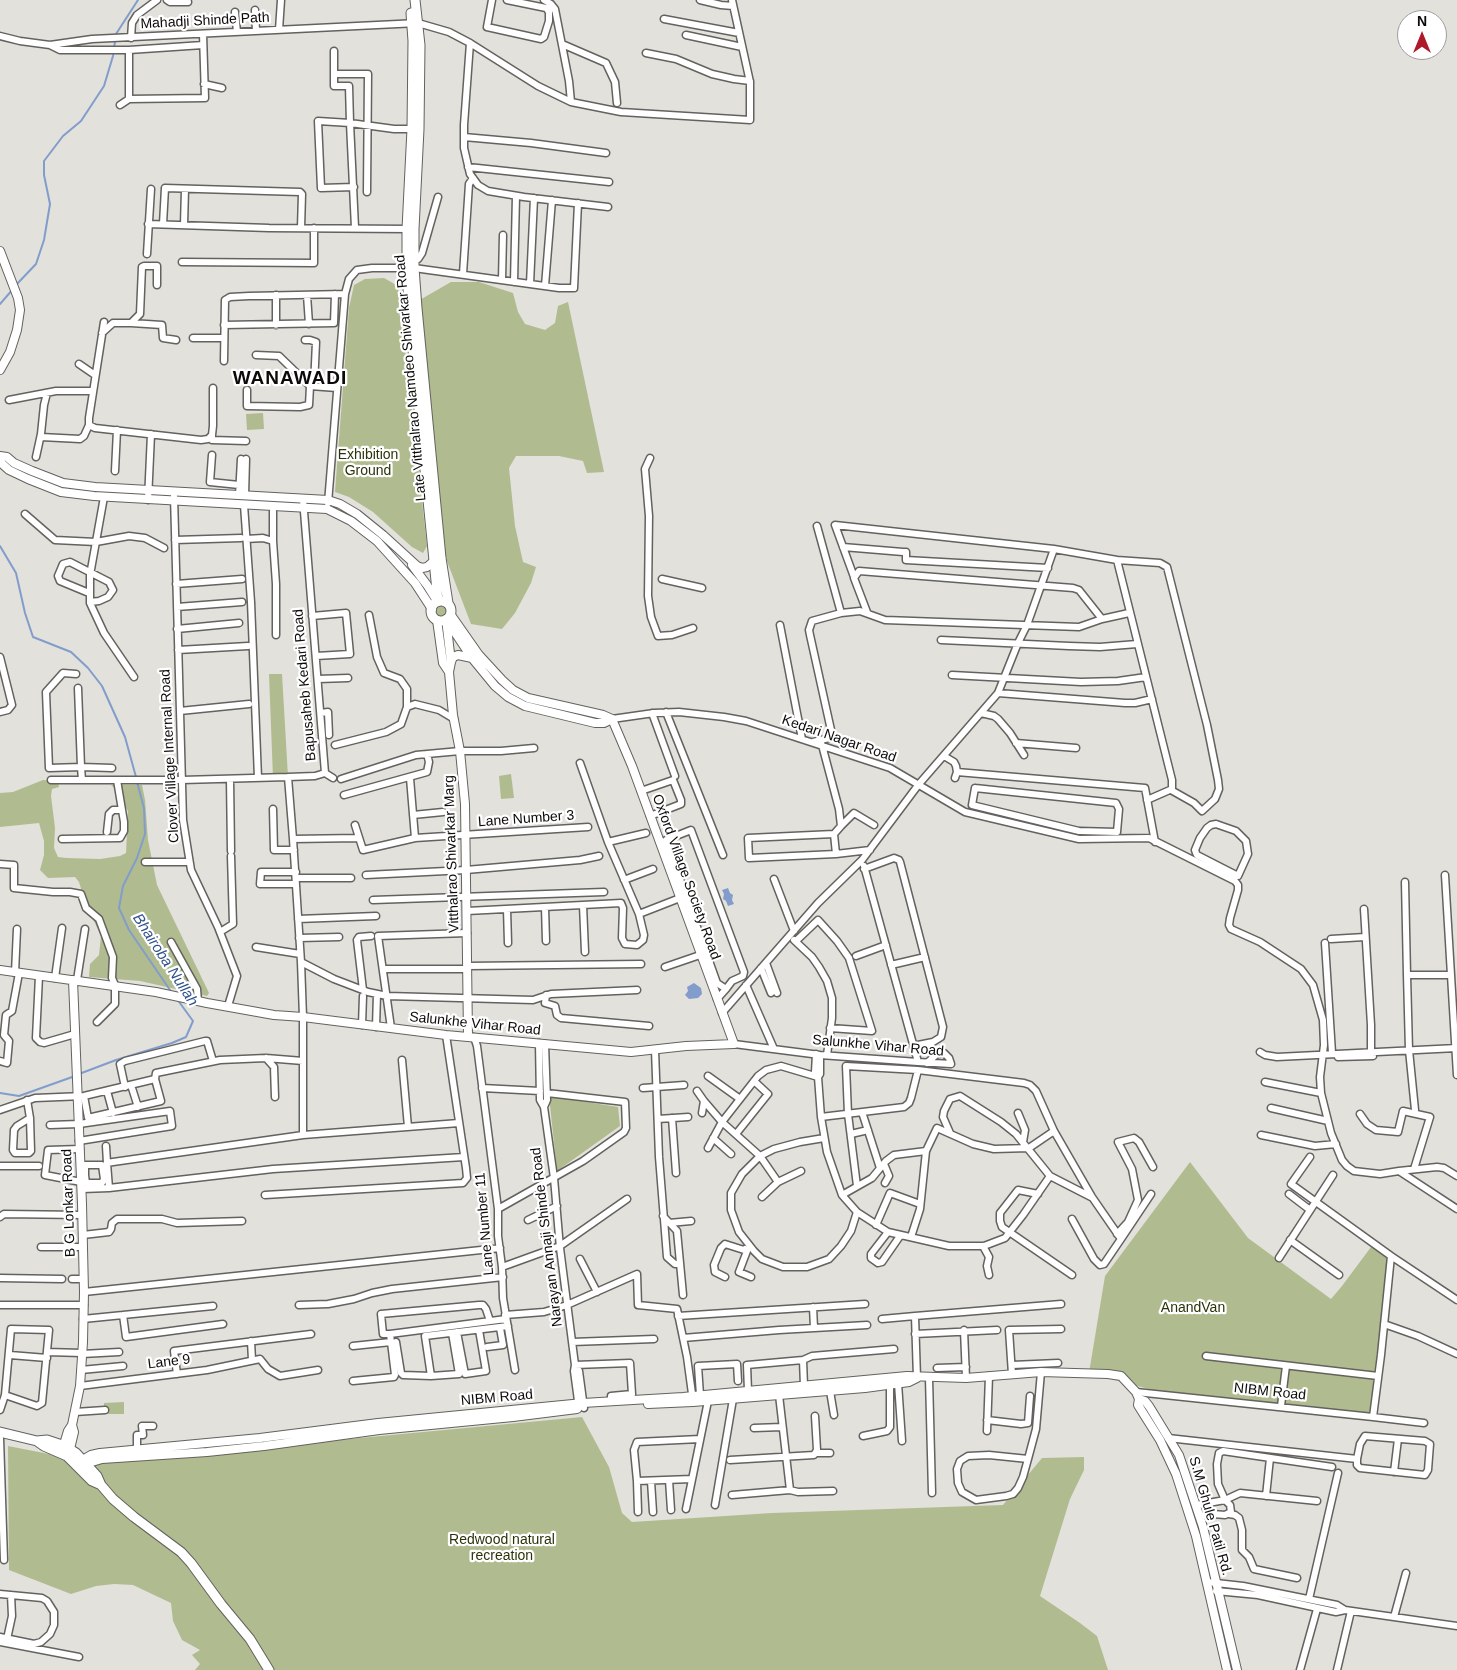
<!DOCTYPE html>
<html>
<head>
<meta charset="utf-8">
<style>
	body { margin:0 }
	#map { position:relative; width:1457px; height:1670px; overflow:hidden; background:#e2e1dc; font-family:Helvetica,sans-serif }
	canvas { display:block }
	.north { position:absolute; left:1397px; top:10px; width:50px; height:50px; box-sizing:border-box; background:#fff; border:1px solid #9e9d9d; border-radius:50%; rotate:0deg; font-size:14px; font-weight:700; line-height:20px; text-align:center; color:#0c0b0a }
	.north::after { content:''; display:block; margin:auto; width:18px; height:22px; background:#ae1a2a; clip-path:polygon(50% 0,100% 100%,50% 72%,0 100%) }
</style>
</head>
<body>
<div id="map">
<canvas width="1457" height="1670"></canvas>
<div class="north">N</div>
</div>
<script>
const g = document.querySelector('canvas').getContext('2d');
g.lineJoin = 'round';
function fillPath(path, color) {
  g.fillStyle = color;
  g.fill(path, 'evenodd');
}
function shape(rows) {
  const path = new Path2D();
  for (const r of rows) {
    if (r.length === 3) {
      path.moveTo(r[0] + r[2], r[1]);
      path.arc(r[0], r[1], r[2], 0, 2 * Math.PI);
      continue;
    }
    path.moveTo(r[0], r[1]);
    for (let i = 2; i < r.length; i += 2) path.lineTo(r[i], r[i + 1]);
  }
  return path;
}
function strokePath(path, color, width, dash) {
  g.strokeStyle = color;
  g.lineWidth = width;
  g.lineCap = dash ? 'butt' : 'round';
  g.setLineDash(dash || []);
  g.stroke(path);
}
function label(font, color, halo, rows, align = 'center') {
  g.font = font + ' Helvetica,sans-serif';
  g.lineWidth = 4.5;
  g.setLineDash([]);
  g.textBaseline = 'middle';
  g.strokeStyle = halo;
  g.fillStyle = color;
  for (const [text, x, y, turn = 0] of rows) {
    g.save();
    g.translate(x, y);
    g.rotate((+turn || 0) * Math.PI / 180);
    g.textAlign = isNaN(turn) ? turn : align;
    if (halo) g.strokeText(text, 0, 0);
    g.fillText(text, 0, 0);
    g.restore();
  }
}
const green = shape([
	[384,278,398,286,427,546,423,553,412,547,373,512,349,497,335,492,349,308,354,285,365,279],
	[451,282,479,282,513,293,518,312,525,324,545,330,555,323,558,306,568,302,604,472,587,473,583,461,559,456,516,456,509,468,515,526,523,562,536,567,531,583,515,613,502,629,471,624,445,556,418,301],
	[263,413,264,429,247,430,246,414],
	[436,596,450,609,447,626,434,613],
	[269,674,282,674,288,777,273,778],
	[511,774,514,798,501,799,499,776],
	[43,780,58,781,59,787,52,789,51,796,55,828,54,848,58,857,66,858,100,859,120,856,126,853,128,811,119,796,118,791,111,785,142,785,145,800,148,840,157,885,209,993,207,996,140,981,89,977,90,964,99,955,101,936,85,902,79,882,75,877,48,878,40,870,44,855,44,841,39,823,0,827,0,793,13,792],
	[549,1096,618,1107,620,1126,557,1171],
	[1190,1162,1248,1238,1331,1299,1342,1286,1374,1243,1391,1256,1369,1420,1175,1396,1089,1373,1105,1276],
	[124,1402,124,1414,104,1414,104,1403],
	[582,1417,609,1467,622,1513,632,1522,772,1513,1003,1505,1042,1458,1084,1457,1084,1470,1070,1499,1040,1596,1080,1623,1097,1636,1108,1670,195,1670,200,1664,192,1655,200,1650,182,1640,173,1621,171,1603,133,1585,114,1584,96,1586,71,1594,9,1570,8,1446,95,1463]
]);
const water = shape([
	[728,888,730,893,733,895,732,900,734,904,728,906,726,901,723,899,724,894,722,890],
	[694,983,701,988,702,994,698,998,689,999,685,995,688,991,687,987]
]);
const stream = shape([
	[16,285,36,264,44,240,50,204,44,175,44,161,63,136,81,121,104,86,113,56,116,34,138,0],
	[0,304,13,289],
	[0,546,16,573,25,613,33,637,71,652,88,668,102,686,125,737,136,777],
	[137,782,144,808,145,834,137,858,123,886,119,908,129,930,172,993],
	[79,1074,116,1060,172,1043,186,1037,193,1021,177,999],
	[0,1093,19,1096,75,1076]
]);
const minor = shape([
	[167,0,170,2,188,2],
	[492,0,487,27,541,39,544,37,549,21,549,12,547,9],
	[507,0,551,9],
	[544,0,551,4,555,9,569,81,571,102],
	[700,0,721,5,733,6],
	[255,10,256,31],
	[235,12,237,32],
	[664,19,739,33],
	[279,30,281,0],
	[686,35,742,47],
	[0,36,20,41,50,45,92,39,418,23,449,32,470,43,538,86,571,102,621,112,750,120,750,82,732,0],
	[131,38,132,23,137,15,157,0],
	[470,43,464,125,464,148,470,174,478,185,488,191,524,197,608,207],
	[562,44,606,63,615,82,617,103],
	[50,45,60,50,129,50,203,45],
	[129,50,129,99,205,98,203,34],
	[334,51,334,74,368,74,367,192],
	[646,53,676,59,712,74,734,79,750,81],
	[334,74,334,86,349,86,350,123,318,121,321,188,354,187],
	[204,84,222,88],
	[120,105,129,99],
	[464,137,531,143,606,153],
	[468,167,609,182],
	[148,224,269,228,409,229],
	[163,224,165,188,300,192,302,194,301,228],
	[184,225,185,189],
	[355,228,350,123,394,129,416,129],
	[147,254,151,189],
	[414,259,418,259,422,253,438,197],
	[182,262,314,263,314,228],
	[463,274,469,184,473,178],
	[502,280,503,235],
	[514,282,516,196],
	[530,284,534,198],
	[545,286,552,200],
	[276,295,276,325],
	[307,295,309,324],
	[104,322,89,418,89,425,95,428,201,440,208,439,212,435,213,426,213,388],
	[131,323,162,325,163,338,176,340],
	[224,325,334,323,335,294],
	[102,333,113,323,131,323,140,314,142,267,144,266,157,266,157,285],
	[193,338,224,338],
	[305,340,310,340,316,342,314,386],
	[256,355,279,356,310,386,337,388],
	[224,361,225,300,230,297,249,296,345,294],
	[79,364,95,375],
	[247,390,247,406,300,407,309,405,310,386],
	[9,400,56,391,93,391],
	[212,435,212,440,246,441],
	[41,437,80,439,84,436,89,425],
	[212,455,210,482,239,485],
	[36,457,41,434,44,405,47,393],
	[650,458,645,469,649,516,648,596,651,617,658,636,672,635,693,628],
	[115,471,117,430],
	[174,496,183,820,191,870,218,927,237,976,228,1006],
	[239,496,241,459],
	[245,496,246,459],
	[104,497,90,575,90,603,104,633,134,677],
	[148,500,151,434],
	[328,503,345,294,349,279,357,270,372,268,414,268,559,288,574,288,578,203],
	[244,505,251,602,258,778],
	[273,511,273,541],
	[25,514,55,540,96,542,129,536,145,538,164,548],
	[817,526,841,613],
	[246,539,263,538,273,541,276,584,276,635],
	[175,540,241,538],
	[843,547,903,552,906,552,906,560,1048,568],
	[854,577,835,525,1054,549],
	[662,579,702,588],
	[176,584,242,579],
	[89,593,60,581,58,576,63,564,70,562,109,582,113,590,108,597,99,601,90,602],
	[177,607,242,602],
	[867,612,854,578,859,571,1073,588,1079,590,1102,619],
	[369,615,377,657,384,673,400,679,407,689,407,707],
	[312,616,346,613,350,654,316,656],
	[780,625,802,739],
	[177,629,239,623],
	[941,640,1069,646,1100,647,1137,644],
	[178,650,248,646],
	[0,657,12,705,8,710,0,712],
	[76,674,63,673,46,692,49,768,81,767,82,780],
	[952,675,1081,682,1118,681,1146,677],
	[318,679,348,678],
	[78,688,81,767,112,768],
	[998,693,1125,703,1135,703,1152,699],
	[180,711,249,704],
	[666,712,723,855],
	[321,713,328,712,329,735],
	[652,713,675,776],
	[981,713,994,716,998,719,1010,733,1024,755],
	[612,719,654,713,679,712,724,717,746,721,890,768,965,812,1079,839,1149,838,1235,881,1238,885,1238,890,1230,918,1229,925,1231,929,1260,942,1301,969,1313,985,1323,1020,1324,1045,1320,1077,1321,1093,1331,1133,1342,1160,1347,1166,1354,1171,1380,1174,1399,1171,1457,1209],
	[813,742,829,738,831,735,831,730,810,635,809,630,812,621,841,613,860,611,885,620,1079,627,1102,619,1129,613],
	[1016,743,1076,748],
	[335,745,386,732,401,724,407,707,415,704,439,710,454,719],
	[822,745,839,809,841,826,834,834,748,838,749,858,836,854,870,850],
	[944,756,954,762,956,766,957,772,955,778],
	[580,763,608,842],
	[957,772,1145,788,1155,842],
	[325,773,333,778],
	[288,777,293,839,301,962,303,1017,303,1135],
	[410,778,415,838],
	[230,779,231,851],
	[341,779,416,755,460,751,501,751,534,748],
	[51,780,182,780,288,777,315,776,325,773,303,499],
	[975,788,1116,803,1119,809,1117,832,1079,831,972,805,975,788],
	[641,791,673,780,681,800,681,804,650,816],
	[344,795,427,772,429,762,427,754],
	[1147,800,1172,789,1172,780,1117,560,1160,563,1167,567,1207,725,1218,780,1219,789,1215,799,1202,811,1194,803,1171,790],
	[273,809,274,850,294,850],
	[413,815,443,812],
	[1216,824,1236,831,1246,841,1248,854,1238,876,1197,855,1196,853,1195,850,1200,838,1207,828,1211,825,1216,824],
	[355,825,363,850,415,838,588,827],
	[840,827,854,813,874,825],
	[107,832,109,814,113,810,122,810],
	[834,834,836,854],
	[62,839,120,838,124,831,124,822,117,780],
	[293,839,358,838],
	[145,862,189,862],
	[0,864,14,865,14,888,53,892,70,892,81,894,86,908,99,919,113,957,112,978,115,985,115,1004,97,1022],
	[864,866,918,1062],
	[864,869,894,858,899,860,900,862,943,1027,941,1037,933,1042,913,1046],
	[296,872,261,872,260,884,296,884],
	[366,875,466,870,580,860,599,856],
	[1445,875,1457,1075],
	[296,878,351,878],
	[774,879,794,931],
	[624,880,653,869],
	[1405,882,1407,975,1450,975],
	[373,900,604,892],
	[583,905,585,952],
	[545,907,546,941],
	[507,909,508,943],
	[1364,909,1371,1025,1371,1055],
	[467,911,621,903,623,908,622,938,625,944,637,945,643,940,644,935,639,914,608,842,646,833],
	[639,914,680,898],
	[298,919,376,916],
	[220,932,233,924,231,856],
	[299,938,339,937],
	[1331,939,1365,937],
	[794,940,812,957,819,967,827,981,832,998,832,1018,827,1055],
	[796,941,818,920,837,941,849,958,872,1031,830,1028],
	[171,942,197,989,198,1001],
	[1325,943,1332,1053],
	[256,947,300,954],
	[856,956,886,945],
	[301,962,334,979,368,992,387,996,533,1000,551,994,637,990],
	[766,963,777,993],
	[891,965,925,957],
	[468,966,641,964],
	[665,967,700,955],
	[761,968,771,993],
	[384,969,468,969],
	[15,973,17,929],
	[1407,975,1409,1050,1415,1110],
	[39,976,36,1038,40,1042,44,1043,75,1034],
	[55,978,62,928],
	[77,980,85,929],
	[746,985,774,1049],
	[363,990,357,940,359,937,371,936],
	[546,995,545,1003,555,1006,557,1015,561,1018,649,1026],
	[717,999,726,989,732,981,743,976,744,972,691,830,666,840,717,983,726,989],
	[722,1013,818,903,862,860,919,784,998,693,1018,643,1027,625,1054,549,1117,560],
	[362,1025,363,996],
	[376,1027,377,994],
	[391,1028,378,936,467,933],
	[474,1037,477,1046,498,1209,498,1236,502,1267,503,1298,515,1370],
	[539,1043,540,1100,544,1107,554,1178,560,1248,575,1365,574,1371,579,1408],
	[734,1044,820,1055,918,1062,951,1064,949,1058,944,1053,937,1054,927,1063],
	[655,1050,659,1157,667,1257,675,1264,680,1264],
	[1260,1052,1265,1055,1277,1057,1457,1048],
	[816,1054,815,1072,818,1077],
	[820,1055,820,1074,818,1077,821,1117,827,1152,842,1195,857,1212,888,1232,949,1246,984,1246,1005,1238,1023,1215,1050,1176,1091,1197],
	[1338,1057,1373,1056],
	[266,1058,274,1067,275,1097],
	[402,1060,408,1127],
	[0,1061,7,1063,9,1041,4,1035,6,1015,12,1011,19,973],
	[708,1076,740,1099],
	[1265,1082,1321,1093],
	[131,1085,138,1107],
	[125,1087,120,1064,125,1061,205,1041,207,1041,213,1061],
	[482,1088,540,1091],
	[643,1088,684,1085],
	[107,1091,113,1113],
	[697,1091,704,1101,702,1113],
	[84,1096,88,1118,161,1101,155,1079],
	[27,1100,30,1118,31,1151,29,1153,15,1153,13,1150,14,1130,17,1126,30,1118],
	[704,1101,722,1122,760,1156,778,1182],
	[544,1107,547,1100,545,1044],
	[1271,1108,1328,1121],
	[0,1110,35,1098,84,1096,155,1079,156,1073,220,1060,266,1058,303,1061],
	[862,1112,880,1168],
	[1018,1113,1025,1130,1023,1142],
	[1360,1114,1367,1124,1376,1130,1398,1132,1403,1111,1430,1117,1414,1169],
	[821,1117,904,1107,909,1103,911,1098,918,1070],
	[672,1118,676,1173],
	[658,1119,688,1117],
	[50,1125,79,1124,170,1111,172,1126,79,1141],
	[950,1133,943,1117,944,1111,950,1099,960,1096,1001,1122,1016,1134,1050,1176],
	[736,1134,768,1094,754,1081],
	[851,1134,868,1130],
	[1261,1135,1315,1146,1336,1144],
	[713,1138,731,1154],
	[824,1138,800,1142,774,1149,760,1156,742,1174,731,1193,731,1210,739,1232,754,1251,762,1259,783,1267,807,1267,829,1259,841,1246,851,1231,857,1212],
	[106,1146,107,1163],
	[708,1148,722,1122,758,1076,766,1070,781,1066,818,1077],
	[80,1149,48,1150,45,1175,81,1182],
	[884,1164,889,1176,885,1183],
	[0,1166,39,1166],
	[1399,1171,1437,1167,1444,1168,1457,1176],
	[81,1176,85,1175,85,1165,102,1165,104,1179,102,1183,86,1183,85,1175],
	[857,1186,848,1114,846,1066,918,1070,1024,1083,1030,1085,1036,1091,1054,1131,1092,1197,1121,1239,1104,1264,1100,1265,1094,1259,1072,1219],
	[109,1188,273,1169,464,1157],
	[82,1189,109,1188,107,1163,113,1162,303,1135,459,1123],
	[1038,1194,1018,1190,1000,1213,1000,1221,1002,1227,1072,1275],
	[1289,1194,1310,1210],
	[265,1195,463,1183,467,1178,466,1168,446,1035],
	[842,1195,872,1178,886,1161,894,1155,926,1151,937,1128,973,1144,994,1149,1029,1148,1054,1131],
	[762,1197,778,1182,801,1171],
	[498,1209,583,1161,624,1132,626,1128,625,1102,547,1093],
	[663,1216,677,1231,683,1295],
	[0,1217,4,1214,82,1215],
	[528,1220,557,1206],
	[669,1223,691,1221],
	[876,1225,890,1193,920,1204],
	[888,1232,871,1254,871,1258,878,1263,882,1262,900,1236],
	[1117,1234,1128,1222,1138,1200,1132,1169,1118,1142,1134,1138,1139,1142,1153,1167],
	[83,1235,109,1232,111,1229,112,1223,117,1219,162,1219,177,1223,242,1221],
	[911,1237,920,1209,926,1151],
	[1121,1239,1151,1194],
	[1290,1240,1339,1275],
	[983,1246,989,1257,987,1266,989,1275],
	[41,1247,83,1247],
	[745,1249,744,1250,747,1251,739,1272,751,1277],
	[1391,1256,1457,1300],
	[1279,1258,1333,1175],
	[580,1259,597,1292],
	[502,1267,560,1246,627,1199],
	[725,1277,715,1272,714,1265,721,1248,725,1244,744,1250],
	[0,1278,62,1279],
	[72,1279,83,1279],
	[84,1292,500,1248],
	[0,1305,84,1305],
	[299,1305,328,1304,354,1299,372,1293,392,1289,503,1277],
	[813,1307,814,1328],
	[123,1315,126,1337,223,1324],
	[505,1315,544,1312,567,1305,637,1274,638,1305,677,1309,687,1357,693,1401],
	[678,1316,865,1304],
	[83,1319,213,1306],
	[882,1319,915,1316],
	[1384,1324,1418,1336,1457,1354],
	[964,1330,966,1378],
	[457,1332,465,1374,486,1371,479,1330],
	[390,1334,383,1334,381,1314,479,1305,483,1305,486,1309,490,1321],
	[915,1334,997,1330],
	[683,1338,779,1330,867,1325],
	[251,1341,252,1360],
	[396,1342,401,1373,403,1375,431,1376,425,1336,508,1326],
	[572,1342,654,1339],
	[353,1346,391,1342],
	[487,1347,503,1345,500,1328],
	[47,1352,82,1353],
	[82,1354,119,1352],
	[10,1355,47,1358],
	[1206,1356,1378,1376],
	[803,1360,804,1386],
	[575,1365,630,1363,632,1394,611,1396,611,1401],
	[575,1365,579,1371,584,1408],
	[1012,1365,1058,1363],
	[937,1368,966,1367],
	[81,1370,123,1366],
	[177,1374,174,1351,311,1334],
	[1012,1374,1009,1330,1061,1329],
	[431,1376,459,1374,452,1333],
	[917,1378,915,1316,1061,1304],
	[929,1378,932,1493],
	[353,1381,394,1377,395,1375,390,1334,506,1319],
	[898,1383,902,1441],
	[80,1386,207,1370,260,1359,268,1369,280,1376,318,1370],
	[748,1391,747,1365,803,1360,812,1356,894,1349],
	[830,1391,834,1415],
	[1136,1392,1373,1417,1381,1355,1391,1256,1291,1184,1310,1157],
	[700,1395,698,1366,737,1364,738,1381],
	[779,1395,790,1490,798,1492,833,1491],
	[1281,1406,1286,1366],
	[0,1410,5,1395,11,1329,49,1330,42,1403,37,1406,5,1395],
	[75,1412,105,1410],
	[1373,1417,1424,1423],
	[987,1420,1021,1424,1028,1423,1030,1396],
	[754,1428,782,1427],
	[987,1431,989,1376],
	[863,1436,887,1431,890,1427,890,1384],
	[0,1438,4,1560],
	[1168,1438,1357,1459,1360,1444,1365,1436,1425,1441,1430,1444,1428,1470,1425,1475,1360,1468,1357,1465,1357,1459],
	[137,1449,137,1435,143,1435,142,1426,153,1426],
	[816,1453,830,1453],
	[1028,1459,989,1455,968,1456,960,1461,957,1469,958,1483,962,1492,976,1500,1006,1496,1013,1494,1018,1488,1023,1477,1028,1459,1036,1429,1041,1372],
	[730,1460,814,1455,817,1450,815,1416],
	[1394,1472,1398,1439],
	[669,1480,671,1510],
	[637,1481,634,1450,637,1442,700,1439],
	[651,1481,653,1512],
	[732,1495,790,1490],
	[1266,1496,1270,1458],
	[715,1505,733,1399],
	[1197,1505,1225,1500,1240,1493,1317,1501],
	[686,1509,708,1401],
	[638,1512,637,1481,692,1479],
	[1229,1514,1235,1515,1239,1518,1242,1530,1242,1550,1249,1557,1254,1569,1297,1578],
	[1200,1516,1213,1514,1225,1515,1231,1512,1230,1505,1225,1500,1218,1484,1217,1464,1219,1453,1223,1451,1332,1467],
	[1207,1582,1243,1586,1337,1605,1345,1610],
	[1216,1591,1258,1595,1336,1612,1345,1610,1457,1626],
	[0,1594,42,1598,47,1601,54,1612,54,1625,50,1634,41,1642,34,1644,0,1637],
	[1309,1599,1338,1473],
	[1394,1617,1406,1573],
	[7,1639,12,1616,11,1595],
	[0,1642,79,1657],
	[1300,1670,1317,1609],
	[1337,1670,1351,1611]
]);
const tertiary = shape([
	[0,251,18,298,20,310,17,330,10,352,0,370],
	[0,456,7,457,14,463,32,471,63,483,95,487,328,500,340,504,357,514,383,535,417,566,422,568,427,567,434,561],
	[0,462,9,470,28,479,61,492,94,496,327,509,351,521,377,541,415,583,432,609],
	[412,565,427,585,437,601],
	[451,615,479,655,502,680,513,690,528,698,603,715,612,719],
	[446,619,451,662,449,672,453,715,460,751,465,804,468,1036],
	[437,620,443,663,449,672],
	[448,622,472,658,495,686,508,697,525,706,595,723,604,723,612,719],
	[451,662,453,657,458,655,472,658],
	[0,970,156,992,207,1003,274,1015,303,1017,446,1035,631,1052,686,1046,734,1044,632,766,612,719],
	[1139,1399,1145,1401,1149,1406,1179,1455,1203,1527,1237,1670],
	[648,1404,693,1402,865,1388,909,1382,917,1378],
	[62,1451,68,1431,72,1425],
	[69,1453,74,1432,72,1425,80,1386,83,1342,84,1292,82,1204,73,980],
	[79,1462,91,1455,100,1453,260,1438,378,1423,583,1403,683,1397,907,1376,966,1378,1041,1372,1108,1374,1121,1376,1136,1392,1139,1399,1138,1405,1160,1440,1176,1474,1196,1536,1227,1670],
	[83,1468,92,1462,102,1459,207,1452,264,1446,379,1430,513,1417,577,1409]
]);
const secondary = shape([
	[415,0,420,45,419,129,414,229,414,268,417,308,441,558,448,603],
	[411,13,413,41,412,129,407,229,407,268,409,309,438,601],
	[441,611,10],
	[0,1432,37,1441,47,1440,65,1446,76,1453,97,1476,101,1485,113,1499,134,1517,181,1552,191,1563,221,1604,250,1639,269,1670],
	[37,1441,44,1446,67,1456,92,1481,101,1485]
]);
const streetNames = [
	["Mahadji Shinde Path",205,21,-3],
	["Late Vitthalrao Namdeo Shivarkar Road",411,378,-95],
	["Bapusaheb Kedari Road",305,685,-95],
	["Kedari Nagar Road",839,739,19],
	["Clover Village Internal Road",170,756,-93],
	["Lane Number 3",526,819,-4],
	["Vitthalrao Shivarkar Marg",452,854,-92],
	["Oxford Village Society Road",686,877,70],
	["Salunkhe Vihar Road",475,1024,6],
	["Salunkhe Vihar Road",878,1046,5],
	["B G Lonkar Road",69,1203,-92],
	["Lane Number 11",485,1224,-95],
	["Narayan Annaji Shinde Road",547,1237,-97],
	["Lane 9",169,1362,-7],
	["NIBM Road",1270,1392,6],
	["NIBM Road",497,1398,-5],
	["S.M Ghule Patil Rd.",1210,1516,74]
];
const parkNames = [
	["Exhibition",368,455],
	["Ground",368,471],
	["AnandVan",1193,1308],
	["Redwood natural",502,1540],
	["recreation",502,1556]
];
const waterNames = [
	["Bhairoba Nullah",165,960,57]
];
const districtNames = [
	["WANAWADI",290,379]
];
fillPath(green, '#b0bc8f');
fillPath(water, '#829dcb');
strokePath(stream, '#829dcb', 2);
strokePath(minor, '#63625e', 9);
strokePath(tertiary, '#63625e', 10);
strokePath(secondary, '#63625e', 11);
strokePath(minor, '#fff', 6);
strokePath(tertiary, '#fff', 8);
strokePath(secondary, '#fff', 9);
label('14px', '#0c0b0a', '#fff', streetNames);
label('14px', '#2b3309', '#fff', parkNames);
label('italic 15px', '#31538d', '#fff', waterNames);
g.letterSpacing = '1px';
label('bold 19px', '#0c0b0a', '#fff', districtNames);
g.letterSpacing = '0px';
</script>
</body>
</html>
